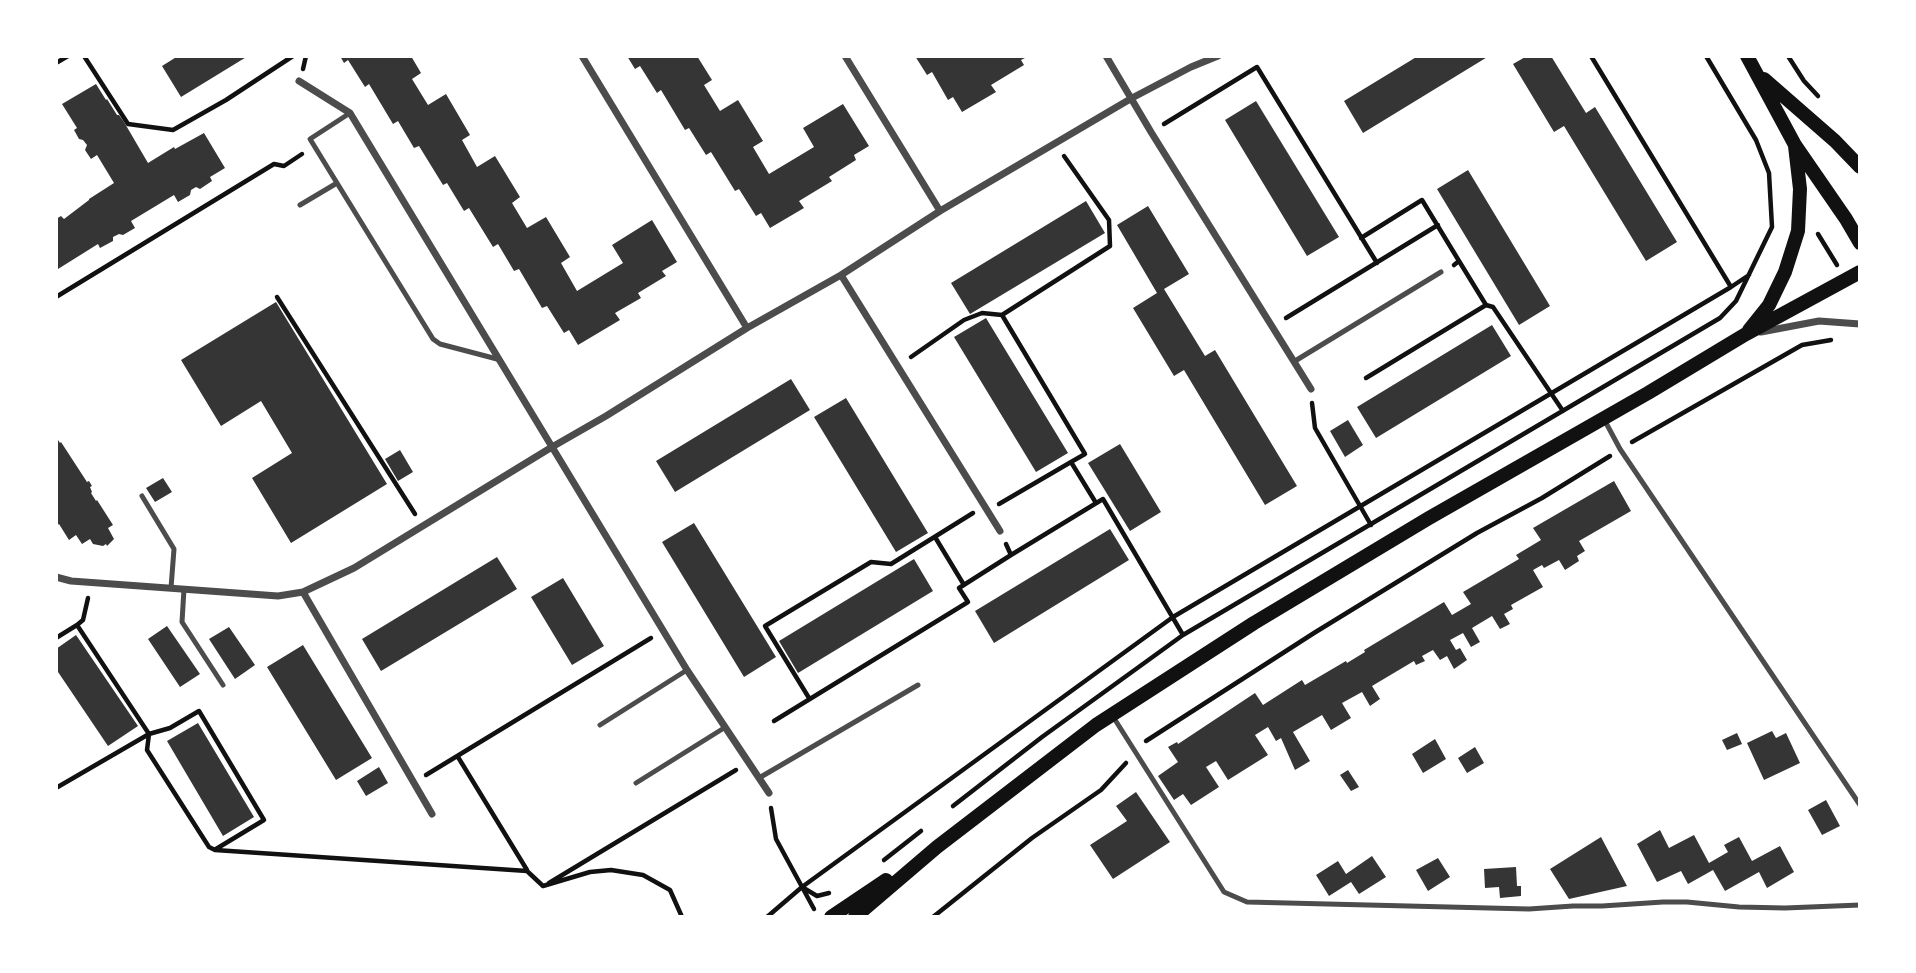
<!DOCTYPE html>
<html>
<head>
<meta charset="utf-8">
<style>
	body { margin:0 }
	#map { position:relative; width:1916px; height:973px; overflow:hidden; background:#fff; font-family:"Fira Sans Condensed",sans-serif }
	canvas { display:block }
	.frame { position:absolute; inset:0; border:58px solid #fff; pointer-events:none }
</style>
</head>
<body>
<div id="map">
<canvas width="1916" height="973"></canvas>
<div class="frame"></div>
</div>
<script>
const g = document.querySelector('canvas').getContext('2d');
g.lineJoin = 'round';
function fillPath(path, color) {
  g.fillStyle = color;
  g.fill(path, 'evenodd');
}
function shape(rows) {
  const path = new Path2D();
  for (const r of rows) {
    path.moveTo(r[0], r[1]);
    for (let i = 2; i < r.length; i += 2) path.lineTo(r[i], r[i + 1]);
  }
  return path;
}
function strokePath(path, color, width, dash) {
  g.strokeStyle = color;
  g.lineWidth = width;
  g.lineCap = dash ? 'butt' : 'round';
  g.setLineDash(dash || []);
  g.stroke(path);
}
const building = shape([
	[178,56,248,56,181,97,162,66],
	[340,56,411,56,421,73,412,79,428,105,446,94,470,135,462,140,477,167,495,156,520,197,512,203,527,228,546,217,570,257,561,263,577,291,623,263,612,245,652,220,677,262,662,271,666,276,638,293,641,298,615,313,620,320,578,345,569,330,564,333,547,306,542,308,519,269,514,271,498,244,493,247,469,208,464,211,447,183,443,185,419,146,414,148,398,121,393,124,369,84,365,87,348,60,344,63],
	[627,56,697,56,712,80,704,85,720,111,738,100,763,141,753,147,769,174,814,147,803,128,843,104,869,146,854,155,856,160,829,177,832,181,799,201,804,208,770,228,761,213,756,216,739,189,735,191,711,152,706,155,689,128,685,130,661,90,657,93,640,66,635,69],
	[915,56,960,56,961,57,964,56,1029,56,1021,60,1024,65,991,85,996,92,962,112,953,97,948,100,932,72,927,75],
	[1418,56,1489,56,1363,133,1344,101],
	[1527,56,1551,56,1586,113,1595,107,1677,242,1646,261,1564,126,1554,132,1513,64],
	[96,84,106,100,107,99,117,115,119,115,124,122,148,163,174,147,175,149,204,133,225,168,210,177,212,181,200,189,196,187,191,190,190,195,178,202,174,195,131,221,135,228,123,235,119,234,113,237,113,241,100,248,98,244,58,269,56,266,56,219,61,216,64,219,89,200,89,199,114,183,97,155,91,159,85,150,87,145,83,140,79,139,74,130,77,128,62,104],
	[1256,101,1339,237,1307,256,1225,120],
	[1468,170,1550,306,1519,325,1437,189],
	[1086,201,1105,233,970,314,951,283],
	[1148,206,1189,274,1164,289,1205,356,1215,350,1297,486,1265,505,1184,370,1174,376,1133,308,1157,293,1117,225],
	[276,302,387,484,291,543,252,478,292,453,261,401,221,426,181,360],
	[986,318,1068,453,1036,472,954,337],
	[1492,325,1511,356,1376,438,1357,407],
	[791,379,810,410,675,492,656,461],
	[846,398,928,533,896,552,814,417],
	[1348,420,1363,445,1345,457,1330,431],
	[56,437,60,443,61,442,87,482,89,481,92,486,90,487,92,492,91,493,96,501,97,500,113,525,108,528,114,539,107,546,106,544,103,546,93,544,90,539,82,544,76,535,69,540,59,524,56,526],
	[1120,444,1161,512,1130,531,1088,463],
	[400,450,413,472,398,481,385,459],
	[163,478,172,492,155,502,146,488],
	[1614,481,1631,511,1579,541,1585,551,1577,556,1579,561,1565,570,1559,560,1544,568,1542,565,1533,570,1543,587,1511,605,1513,609,1504,614,1510,624,1500,629,1492,616,1472,628,1480,642,1471,647,1463,633,1450,640,1456,650,1460,648,1467,660,1454,669,1447,656,1440,660,1433,650,1422,656,1425,661,1416,665,1414,661,1372,686,1380,699,1370,706,1362,692,1342,703,1351,718,1331,730,1322,715,1293,732,1310,761,1295,770,1281,738,1276,741,1268,727,1255,735,1268,755,1228,780,1216,761,1206,767,1219,787,1191,805,1183,794,1174,800,1158,776,1178,762,1168,747,1177,742,1178,744,1255,693,1263,705,1302,680,1305,685,1346,661,1347,663,1365,652,1364,650,1444,602,1452,615,1471,604,1463,592,1519,559,1516,555,1541,540,1533,528],
	[694,523,776,657,744,677,662,542],
	[1110,529,1129,560,994,643,975,611],
	[497,557,517,589,381,671,362,639],
	[914,559,933,591,798,673,779,641],
	[563,578,604,646,572,665,531,597],
	[167,626,200,674,180,687,148,639],
	[229,627,255,665,235,679,209,639],
	[76,635,138,726,108,746,56,669,56,649],
	[303,645,372,758,336,780,267,667],
	[198,723,254,817,223,836,167,741],
	[1772,731,1776,738,1786,733,1800,763,1764,780,1747,743],
	[1737,733,1742,744,1727,750,1722,740],
	[1435,739,1446,759,1423,773,1412,754],
	[1475,747,1484,763,1467,773,1458,758],
	[379,767,388,783,366,796,357,781],
	[1348,770,1359,787,1351,791,1340,775],
	[1136,792,1170,842,1113,879,1090,845,1127,821,1116,806],
	[1826,800,1840,826,1822,835,1808,810],
	[1660,830,1669,848,1694,835,1709,863,1728,852,1724,845,1739,837,1752,861,1780,846,1794,872,1767,888,1759,872,1725,891,1713,870,1688,884,1681,871,1657,882,1637,844],
	[1601,837,1627,886,1569,899,1550,869],
	[1372,856,1386,877,1359,894,1351,882,1329,896,1316,875,1338,861,1346,874],
	[1438,858,1450,877,1428,891,1416,870],
	[1516,867,1517,886,1521,886,1521,896,1500,898,1499,887,1485,888,1484,869]
]);
const path = shape([
	[84,56,128,124,173,130,226,100,293,56],
	[1591,56,1731,287],
	[1788,56,1804,81,1818,96],
	[56,63,68,56],
	[303,69,306,56],
	[1164,124,1257,67,1377,263],
	[1064,156,1109,220,1110,246,1002,315,1085,454,1071,462,1096,503],
	[1818,234,1837,265],
	[1361,238,1422,200,1459,261],
	[1454,265,1459,261,1486,305,1493,307,1563,411],
	[56,297,274,164,284,166,302,154],
	[277,297,415,514],
	[1286,318,1438,225],
	[911,357,964,320,982,313,1002,315],
	[1366,378,1486,305],
	[1312,403,1315,428,1371,525],
	[1632,442,1802,345,1831,340],
	[999,504,1071,462],
	[935,537,964,585],
	[1011,555,1103,499,1183,635],
	[77,625,83,620,88,598],
	[56,638,77,625,149,734,147,750,209,847,215,850,527,871,543,886,590,872,611,870,643,875,670,890,682,917],
	[809,698,765,626,871,562,891,564,973,513],
	[774,721,968,602,959,588,1011,555,1006,544],
	[1146,741,1314,633,1477,533,1542,498,1610,456],
	[458,757,527,870],
	[426,775,651,638],
	[56,788,149,734,170,728,199,711,264,820,216,849],
	[953,806,1042,737,1183,635,1720,318,1736,301,1772,227,1769,173,1756,140,1706,56],
	[771,808,776,839,814,909],
	[884,860,921,831],
	[549,883,736,770],
	[802,887,817,896,829,893],
	[767,917,802,887,1173,617,1731,287,1749,275],
	[933,917,1032,838,1101,790,1126,763]
]);
const service = shape([
	[337,183,310,139,350,113],
	[300,205,337,183,433,339,440,344,497,359],
	[1295,361,1441,272],
	[1605,421,1620,449,1860,805],
	[142,496,174,549,171,588],
	[184,589,182,622,223,685],
	[1112,715,1224,892,1247,902,1529,909,1573,906,1602,906,1663,902,1687,902,1739,907,1785,908,1860,905],
	[600,725,687,670],
	[759,778,918,685],
	[636,783,724,728]
]);
const minor = shape([
	[582,56,747,328],
	[845,56,940,211],
	[1106,56,1151,132,1311,389],
	[299,81,350,113,687,670,769,793],
	[841,275,1000,531],
	[1761,332,1819,321,1860,324],
	[56,577,71,581,278,596,303,592,354,568,552,447,606,416,747,328,841,275,940,211,1132,98,1191,67,1218,56],
	[303,592,432,814]
]);
const secondary = shape([
	[1747,56,1795,145,1846,219,1860,243],
	[1764,79,1835,141,1860,167],
	[1749,330,1769,305,1785,272,1798,231,1800,189,1795,146],
	[831,917,886,880],
	[855,917,937,847,1096,725,1254,623,1429,518,1648,393,1746,334,1860,272]
]);
fillPath(building, '#353535');
strokePath(path, '#111', 4.5);
strokePath(service, '#4c4c4c', 5);
strokePath(minor, '#4c4c4c', 7);
strokePath(secondary, '#111', 14);
</script>
</body>
</html>
